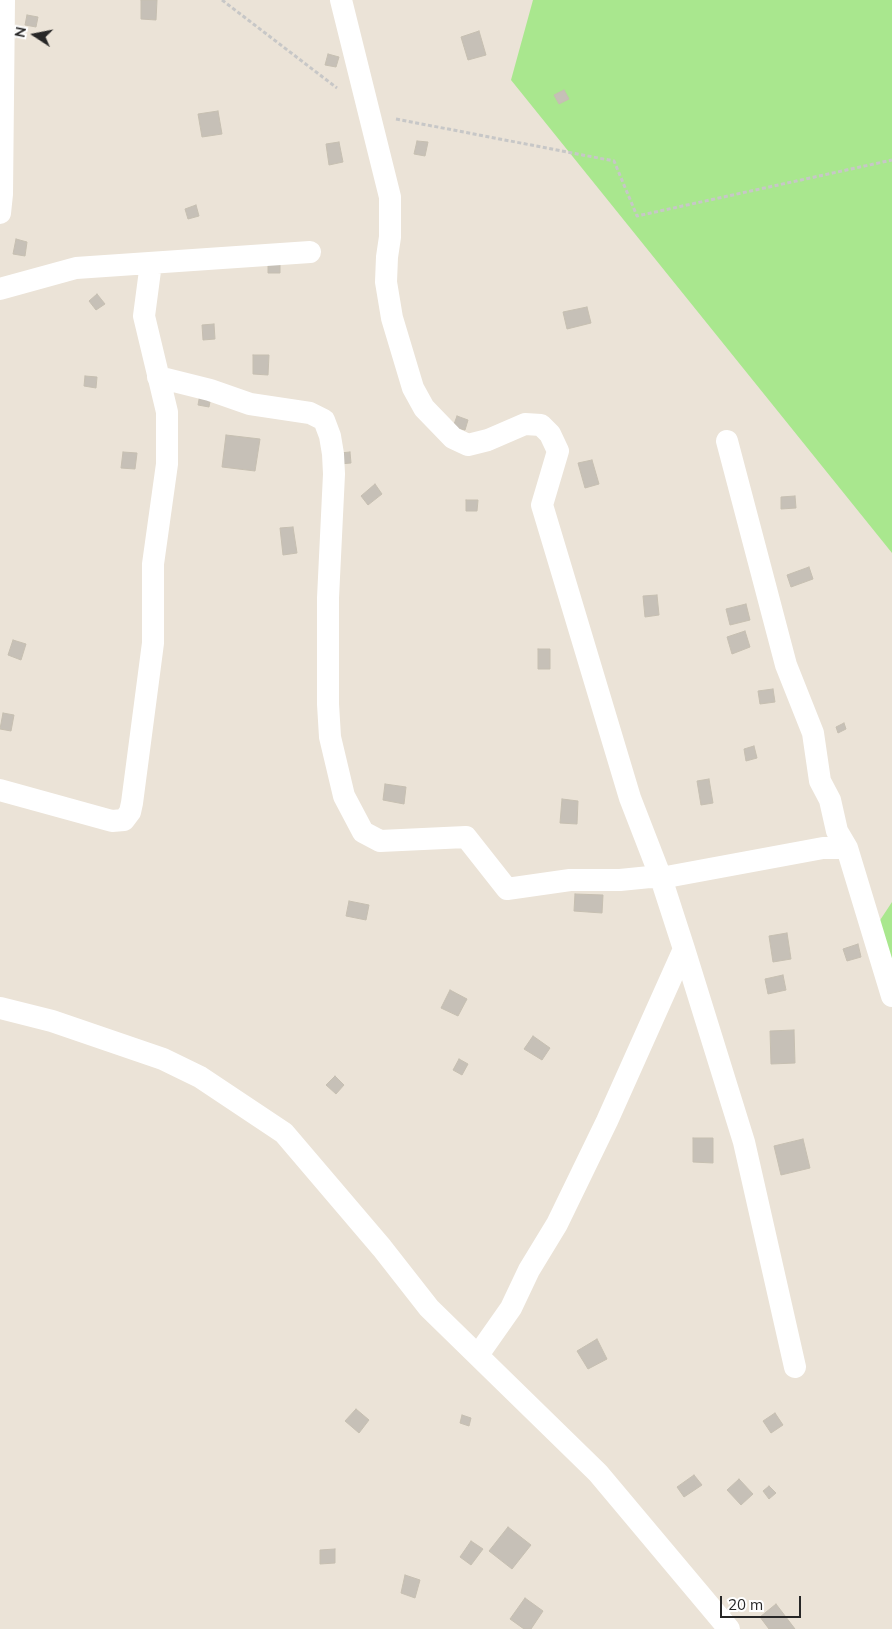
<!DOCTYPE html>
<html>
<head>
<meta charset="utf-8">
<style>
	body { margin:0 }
	#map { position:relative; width:892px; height:1629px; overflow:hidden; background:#ebe3d7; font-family:Mulish,sans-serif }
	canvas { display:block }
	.north { position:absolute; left:10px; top:10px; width:50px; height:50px; -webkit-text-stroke:4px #fff; paint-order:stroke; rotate:281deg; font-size:14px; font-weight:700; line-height:20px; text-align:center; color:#272727 }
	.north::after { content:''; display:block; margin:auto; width:18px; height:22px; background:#272727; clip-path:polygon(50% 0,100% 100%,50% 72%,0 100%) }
	.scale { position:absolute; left:720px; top:1596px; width:81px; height:22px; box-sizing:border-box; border:2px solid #272727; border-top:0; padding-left:6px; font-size:15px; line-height:18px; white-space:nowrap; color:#272727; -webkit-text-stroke:4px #fff; paint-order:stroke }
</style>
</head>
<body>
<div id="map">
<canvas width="892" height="1629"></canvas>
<div class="north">N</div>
<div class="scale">20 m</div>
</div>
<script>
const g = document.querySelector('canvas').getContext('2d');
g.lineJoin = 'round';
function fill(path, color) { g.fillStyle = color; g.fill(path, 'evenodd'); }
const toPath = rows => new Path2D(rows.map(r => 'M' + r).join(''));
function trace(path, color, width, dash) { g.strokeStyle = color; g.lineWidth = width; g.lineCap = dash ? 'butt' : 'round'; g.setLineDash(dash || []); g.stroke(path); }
fill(toPath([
	[533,0,892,0,892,553,511,80],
	[892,902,892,998,865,943]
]), '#a9e78e');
const building = toPath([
	[141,0,157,0,156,20,141,19,141,0],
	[27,15,38,17,36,27,25,25,27,15],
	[479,31,486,55,468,60,461,37,479,31],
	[328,54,339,57,336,67,325,65,328,54],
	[564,90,569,99,559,104,554,95,564,90],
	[218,111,222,134,202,137,198,114,218,111],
	[417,141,428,142,425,156,414,154,417,141],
	[339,142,343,162,329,165,326,144,339,142],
	[196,205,199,216,188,219,185,209,196,205],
	[16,239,27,242,25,256,13,254,16,239],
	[268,261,280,261,280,273,268,273,268,261],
	[97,294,105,304,96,310,89,301,97,294],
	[587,307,591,323,567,329,563,312,587,307],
	[214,324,215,339,203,340,202,325,214,324],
	[253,355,269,355,268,375,253,374,253,355],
	[85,376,97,377,96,388,84,386,85,376],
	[200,394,211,396,209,407,198,405,200,394],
	[457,416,468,420,465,430,453,427,457,416],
	[226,435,260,439,255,471,222,467,226,435],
	[123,452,137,453,135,469,121,468,123,452],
	[350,452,351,463,340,464,340,453,350,452],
	[592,460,599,484,585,488,578,463,592,460],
	[375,484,382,494,368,505,361,496,375,484],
	[795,496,796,508,781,509,781,497,795,496],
	[466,500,478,500,477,511,466,511,466,500],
	[293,527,297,553,283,555,280,528,293,527],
	[809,567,813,579,791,587,787,575,809,567],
	[657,595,659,615,645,617,643,596,657,595],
	[746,604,750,620,730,625,726,609,746,604],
	[745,631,750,647,732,654,727,637,745,631],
	[13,640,26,644,21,660,8,655,13,640],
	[538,649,550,649,550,669,538,669,538,649],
	[773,689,775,702,760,704,758,691,773,689],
	[3,713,14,715,11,731,0,729,3,713],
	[844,723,846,729,838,733,836,727,844,723],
	[754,746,757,758,746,761,744,749,754,746],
	[709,779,713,803,701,805,697,781,709,779],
	[385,784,406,787,404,804,383,800,385,784],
	[562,799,578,801,577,824,560,823,562,799],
	[575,894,603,895,602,913,574,911,575,894],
	[349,901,369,905,366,920,346,916,349,901],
	[787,933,791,959,773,962,769,936,787,933],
	[858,944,861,957,847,961,843,949,858,944],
	[783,975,786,990,768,994,765,979,783,975],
	[450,990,467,999,458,1016,441,1008,450,990],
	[794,1030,795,1063,771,1064,770,1031,794,1030],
	[533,1036,550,1048,542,1060,524,1049,533,1036],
	[459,1059,468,1064,462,1075,453,1070,459,1059],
	[335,1076,344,1085,336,1094,326,1085,335,1076],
	[693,1138,713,1138,713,1163,693,1162,693,1138],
	[803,1139,810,1168,781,1175,774,1146,803,1139],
	[597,1339,607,1359,588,1369,577,1351,597,1339],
	[356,1409,369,1420,359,1433,345,1421,356,1409],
	[775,1413,783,1425,771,1433,763,1421,775,1413],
	[462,1415,471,1418,469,1426,460,1423,462,1415],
	[694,1475,702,1485,684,1497,677,1487,694,1475],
	[739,1479,753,1494,741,1505,727,1490,739,1479],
	[769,1486,776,1493,769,1499,763,1491,769,1486],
	[508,1527,531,1545,512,1569,489,1551,508,1527],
	[471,1541,483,1549,471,1565,460,1557,471,1541],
	[335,1549,335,1563,320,1564,320,1550,335,1549],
	[405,1575,420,1580,415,1598,401,1593,405,1575],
	[525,1598,543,1611,531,1629,524,1629,510,1619,525,1598],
	[776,1604,795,1629,769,1629,760,1617,776,1604]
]);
fill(building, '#c6c0b7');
trace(building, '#c6bfb1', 1);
trace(toPath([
	[222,0,337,88],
	[396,119,614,161,637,216,892,160]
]), '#c7c7c7', 3, [4, 2.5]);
trace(toPath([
	[341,0,390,197,390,237,387,257,386,282,392,318,413,388,424,408,453,438,468,445,488,440,525,424,541,425,550,434,558,451,542,505,630,798,661,878,684,949,744,1142,795,1367],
	[0,213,2,194,4,0],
	[0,289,76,268,310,252],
	[158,377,210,390,250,404,310,413,324,420,330,436,333,454,334,474,328,598,328,704,330,737,344,796,363,832,380,841,466,837,507,889,570,880,620,880,650,877,661,878,823,848,847,848],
	[727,441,786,665,813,733,820,781,830,800,837,831,847,848,892,996],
	[0,790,112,821,124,820,130,812,132,803,153,643,153,564,167,464,167,412,144,316,151,263],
	[0,1008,52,1021,163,1059,200,1077,284,1133,382,1248,429,1308,598,1473,729,1629],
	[478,1355,511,1308,529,1270,557,1224,607,1121,684,949]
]), '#fff', 22);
</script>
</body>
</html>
